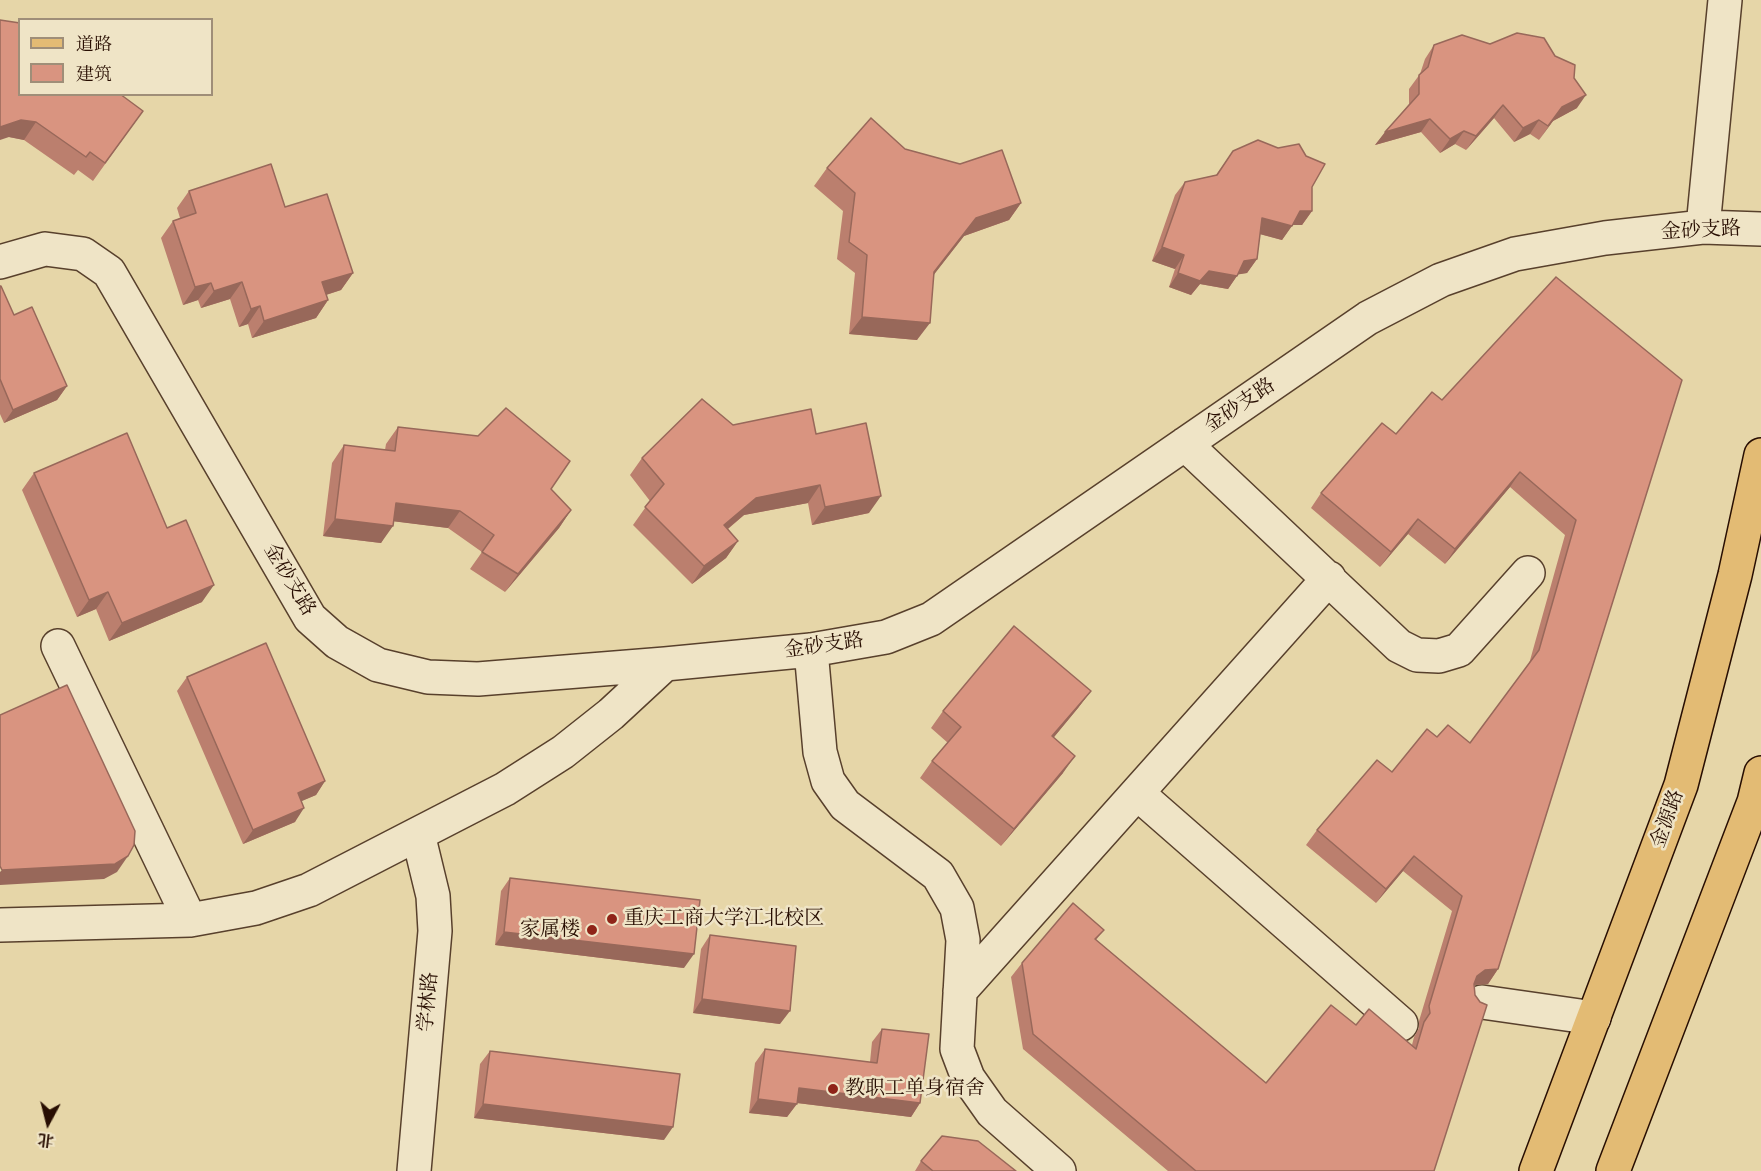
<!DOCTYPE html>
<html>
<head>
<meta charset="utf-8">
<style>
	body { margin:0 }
	#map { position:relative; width:1761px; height:1171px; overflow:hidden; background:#e6d6a8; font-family:"Gentium Book Plus","Noto Serif SC",serif }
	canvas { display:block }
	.legend { position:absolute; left:18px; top:18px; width:195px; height:78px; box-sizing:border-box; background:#efe4c6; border:2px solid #9f8e78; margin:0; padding:8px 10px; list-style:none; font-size:18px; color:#280e02 }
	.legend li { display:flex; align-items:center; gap:12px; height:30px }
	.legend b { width:30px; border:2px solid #9f8e78 }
	.north { position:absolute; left:18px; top:1093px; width:60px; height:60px; -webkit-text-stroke:4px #efe4c6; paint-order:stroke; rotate:187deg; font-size:16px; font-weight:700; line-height:24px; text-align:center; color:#280e02 }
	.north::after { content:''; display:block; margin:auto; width:21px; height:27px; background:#280e02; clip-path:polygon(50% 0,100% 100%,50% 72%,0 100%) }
</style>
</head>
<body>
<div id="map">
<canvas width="1761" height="1171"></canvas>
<ul class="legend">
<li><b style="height:8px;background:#e3bb74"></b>道路</li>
<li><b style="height:16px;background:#d99480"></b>建筑</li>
</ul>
<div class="north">北</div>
</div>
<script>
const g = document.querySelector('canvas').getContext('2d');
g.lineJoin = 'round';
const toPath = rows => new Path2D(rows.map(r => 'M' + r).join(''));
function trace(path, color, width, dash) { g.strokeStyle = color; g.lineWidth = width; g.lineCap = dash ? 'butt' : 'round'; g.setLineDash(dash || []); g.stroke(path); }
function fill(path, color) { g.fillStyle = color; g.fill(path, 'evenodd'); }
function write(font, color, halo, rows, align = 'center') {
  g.font = font + ' "Gentium Book Plus","Noto Serif SC",serif'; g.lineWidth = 5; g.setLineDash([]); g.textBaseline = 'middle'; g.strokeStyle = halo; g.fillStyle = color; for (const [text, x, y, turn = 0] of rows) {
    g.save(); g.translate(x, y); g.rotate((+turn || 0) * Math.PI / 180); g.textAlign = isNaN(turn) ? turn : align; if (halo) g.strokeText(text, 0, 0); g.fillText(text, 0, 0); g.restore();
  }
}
const minor = toPath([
	[1703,227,1725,0],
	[0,262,45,249,83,254,109,272,310,618,337,642,378,665,428,677,478,679,665,664,811,650,886,637,931,619,1368,318,1441,280,1515,254,1605,238,1703,227,1761,229],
	[1185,444,1399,646,1417,655,1439,656,1459,650,1528,573],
	[58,646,190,920],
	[811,650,820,752,828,781,845,805,938,875,957,908,963,940,957,1049,968,1078,992,1112,1059,1171],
	[1137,793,1401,1024],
	[0,925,190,920,256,908,309,890,505,789,563,752,611,714,665,664],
	[960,991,1329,578],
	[1482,1002,1594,1018],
	[414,1171,435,931,433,896,418,834]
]);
const major = toPath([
	[1536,1171,1681,785,1735,575,1761,455],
	[1613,1171,1754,802,1761,773]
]);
trace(minor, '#58402c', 36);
trace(major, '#280e02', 36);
trace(minor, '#efe4c6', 33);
trace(major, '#e3bb74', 33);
fill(toPath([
	[0,20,143,111,93,181,78,170,74,175,24,140,9,137],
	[1490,44,1555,56,1574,78,1577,108,1553,121,1539,140,1530,134,1514,142,1494,118,1466,150,1455,144,1440,153,1421,132,1375,145,1409,104,1409,89,1420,74,1425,59,1434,45],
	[905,149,960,164,1021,203,1009,220,964,236,934,274,917,340,849,334,855,273,837,259,843,211,814,186,827,168],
	[1233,151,1312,187,1312,211,1302,225,1292,225,1282,240,1260,234,1257,259,1247,273,1238,274,1228,289,1200,284,1191,295,1169,287,1175,269,1152,261,1175,195,1185,182,1216,175],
	[189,191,285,207,353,273,341,290,326,295,328,300,316,318,252,338,248,324,239,327,230,299,201,308,198,300,183,305,161,238,173,221,180,218,177,208],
	[0,286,14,315,67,386,57,400,4,423,0,414],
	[1682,380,1498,969,1488,984,1474,985,1434,1171,1168,1171,1023,1049,1011,977,1022,963,1104,930,1096,940,1266,1083,1356,1025,1412,1045,1414,1037,1419,1028,1419,1021,1452,911,1403,871,1376,903,1306,845,1317,830,1437,737,1470,743,1529,664,1565,535,1510,487,1445,564,1408,534,1380,567,1311,508,1321,493,1442,400],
	[733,425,816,434,869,513,812,525,808,503,744,515,728,529,738,541,726,558,692,584,633,525,650,501,630,475,642,458],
	[398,427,551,489,571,510,559,528,505,592,470,569,482,552,448,528,393,521,381,543,323,536,332,463,344,445,385,450,386,444],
	[34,473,167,528,202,602,109,641,96,609,77,617,22,490],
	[187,677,325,781,316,795,301,801,295,822,243,844,177,691],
	[1091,691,1078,708,1054,737,1063,773,1001,846,920,778,932,761,948,743,931,728,943,711],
	[510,878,684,968,495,945,501,891],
	[710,935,780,1024,693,1013,701,949],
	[882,1029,920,1103,911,1117,797,1103,787,1117,749,1113,755,1063,765,1049,870,1062,872,1042],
	[490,1051,664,1140,474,1118,480,1064],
	[921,1161,1016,1171,915,1171]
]), '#bb7f6e');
fill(toPath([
	[1586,95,1577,108,1553,121,1539,140,1562,107],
	[1503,105,1494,118,1466,150,1476,136],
	[1430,119,1421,132,1375,145,1385,132],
	[21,120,36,122,24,140,9,137,0,140,0,127],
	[1539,120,1530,134,1514,142,1523,128],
	[1464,131,1455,144,1440,153,1450,139],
	[1021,203,1009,220,964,236,922,290,934,272,976,218],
	[1300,211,1312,211,1302,225,1291,225],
	[1262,218,1292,226,1282,240,1252,232],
	[1162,247,1184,255,1175,269,1152,261],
	[1257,259,1247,273,1235,275,1244,261],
	[1209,271,1237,276,1228,289,1200,284,1191,295,1169,287,1178,273],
	[353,273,341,290,310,300,322,282],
	[242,282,230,299,201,308,214,291],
	[211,283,198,300,183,305,195,287],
	[328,300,316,318,252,338,264,321],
	[260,306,248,324,239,327,251,309],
	[862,317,930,323,917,340,849,334],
	[67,386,57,400,4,423,13,410],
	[1520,472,1510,487,1445,564,1455,549],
	[820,485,808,503,744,515,712,542,724,525,756,498],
	[881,496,869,513,812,525,825,507],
	[396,503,460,511,448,528,383,520],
	[571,510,559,528,505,592,518,574],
	[335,519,393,526,381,543,323,536],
	[1418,519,1408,534,1380,567,1391,552],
	[738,541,726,558,692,584,704,566],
	[214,585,202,602,109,641,122,623],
	[108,592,96,609,77,617,89,600],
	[1091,691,1078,708,1040,754,1052,736],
	[1075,756,1063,773,1001,846,1014,829],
	[325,781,316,795,288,807,298,793],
	[304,808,295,822,243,844,253,830],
	[128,856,117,872,104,879,0,885,0,872,2,870],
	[1414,856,1403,871,1376,903,1386,889],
	[504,932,694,954,684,968,495,945],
	[1498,969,1488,984,1474,985,1467,991,1477,976,1485,970],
	[702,999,790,1011,780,1024,693,1013],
	[799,1088,920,1103,911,1117,789,1102],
	[758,1099,797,1104,787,1117,749,1113],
	[483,1104,673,1127,664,1140,474,1118]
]), '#98685a');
const building = toPath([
	[0,20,20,23,20,94,120,94,143,111,105,163,90,152,86,157,36,122,21,120,0,127,0,20],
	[1517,33,1544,38,1555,56,1575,65,1574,78,1586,95,1562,107,1548,126,1539,120,1523,128,1503,105,1476,136,1464,131,1450,139,1430,119,1385,132,1419,94,1419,75,1428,67,1434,45,1462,35,1490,44,1517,33],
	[871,118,905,149,960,164,1002,150,1021,203,976,218,934,272,930,323,862,317,867,255,849,242,855,193,827,168,871,118],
	[1258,140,1278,148,1299,144,1306,156,1325,164,1312,187,1312,211,1300,211,1292,226,1262,218,1257,259,1244,261,1237,276,1209,271,1200,281,1178,273,1184,255,1162,247,1185,182,1217,175,1233,151,1258,140],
	[271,164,285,207,327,194,353,273,322,282,328,300,264,321,260,306,251,309,242,282,214,291,211,283,195,287,173,221,196,213,189,191,271,164],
	[1556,277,1682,380,1498,969,1485,970,1477,976,1474,984,1475,995,1480,1002,1487,1005,1434,1171,1196,1171,1033,1034,1022,963,1073,903,1104,930,1095,939,1266,1083,1331,1005,1356,1025,1369,1009,1416,1049,1424,1022,1430,1013,1429,1006,1462,896,1414,856,1386,889,1317,830,1377,760,1392,772,1427,729,1437,737,1448,725,1470,743,1539,650,1576,520,1520,472,1455,549,1418,519,1391,552,1321,493,1382,423,1396,434,1432,392,1442,400,1556,277],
	[0,286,1,286,14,315,32,307,67,386,13,410,0,379,0,286],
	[702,399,733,425,811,409,816,434,866,423,881,496,825,507,820,485,756,498,724,525,738,541,704,566,645,507,664,484,642,458,702,399],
	[506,408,570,461,551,489,571,510,518,574,482,552,494,535,460,511,396,503,393,526,335,519,344,445,395,451,398,427,478,436,506,408],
	[127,433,167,528,186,520,214,585,122,623,108,592,89,600,34,473,127,433],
	[1014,626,1091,691,1052,736,1075,756,1014,829,932,761,961,727,943,711,1014,626],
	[266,643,325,781,298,793,304,808,253,830,187,677,266,643],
	[67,685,135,831,134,845,128,856,115,864,2,870,0,866,0,715,67,685],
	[510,878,700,900,694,954,504,932,510,878],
	[710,935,796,946,790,1011,702,999,710,935],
	[882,1029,929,1034,920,1103,799,1088,797,1104,758,1099,765,1049,877,1063,882,1029],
	[490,1051,680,1074,673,1127,483,1104,490,1051],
	[942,1136,978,1141,1016,1171,933,1171,921,1161,942,1136]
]);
fill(building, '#d99480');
trace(building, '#98685a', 1.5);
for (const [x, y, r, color] of [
	[612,919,6,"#8f2418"],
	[592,930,6,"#8f2418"],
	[833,1089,6,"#8f2418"]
]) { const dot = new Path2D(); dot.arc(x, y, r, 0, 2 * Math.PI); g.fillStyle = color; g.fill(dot); trace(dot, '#efe4c6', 2); }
write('20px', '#280e02', '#efe4c6', [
	["金砂支路",1701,231,-3],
	["金砂支路",1240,406,-34],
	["金砂支路",289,580,59],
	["金砂支路",824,646,-8],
	["金源路",1668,819,-70],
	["学林路",429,1002,-85]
]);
write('20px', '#280e02', '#efe4c6', [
	["重庆工商大学江北校区",624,919],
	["家属楼",580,930,"right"],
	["教职工单身宿舍",845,1089]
], 'left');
</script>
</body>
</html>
